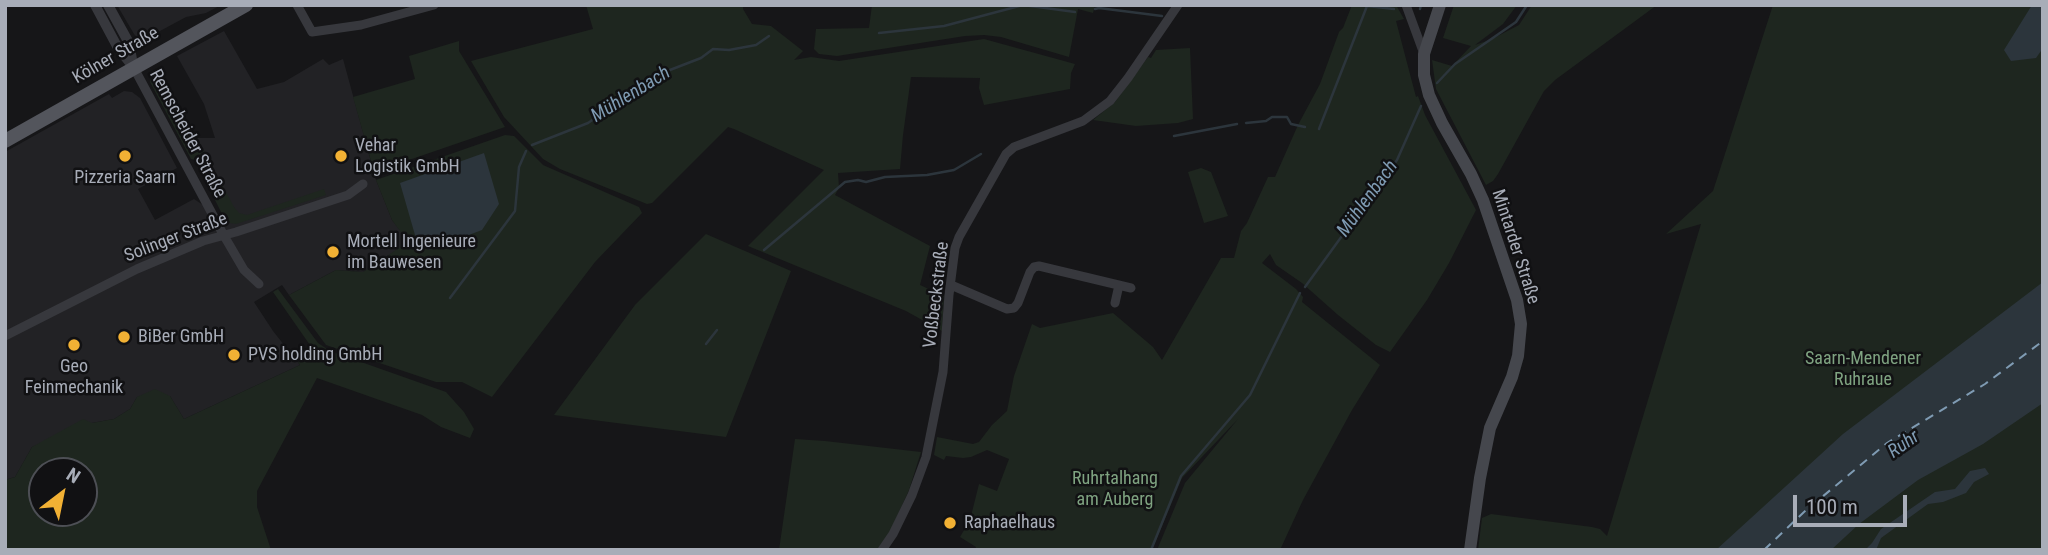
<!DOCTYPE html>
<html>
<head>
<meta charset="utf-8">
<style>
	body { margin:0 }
	#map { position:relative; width:2048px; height:555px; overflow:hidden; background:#161618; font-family:"Roboto Condensed",sans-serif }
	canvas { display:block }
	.frame { position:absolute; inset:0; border:7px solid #a8adb8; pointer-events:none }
	.north { position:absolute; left:28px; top:457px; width:70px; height:70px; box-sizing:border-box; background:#111113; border:2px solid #4d4f55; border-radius:50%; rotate:32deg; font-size:19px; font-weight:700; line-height:28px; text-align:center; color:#a8adb8 }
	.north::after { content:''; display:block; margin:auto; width:24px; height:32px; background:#f2b134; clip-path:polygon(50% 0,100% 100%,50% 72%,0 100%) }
	.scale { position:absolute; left:1793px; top:495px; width:114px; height:32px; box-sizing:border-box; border:4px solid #a8adb8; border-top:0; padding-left:9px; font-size:21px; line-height:24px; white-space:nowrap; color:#a8adb8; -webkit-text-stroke:5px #111113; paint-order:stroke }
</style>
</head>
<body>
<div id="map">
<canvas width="2048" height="555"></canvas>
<div class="frame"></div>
<div class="north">N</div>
<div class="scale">100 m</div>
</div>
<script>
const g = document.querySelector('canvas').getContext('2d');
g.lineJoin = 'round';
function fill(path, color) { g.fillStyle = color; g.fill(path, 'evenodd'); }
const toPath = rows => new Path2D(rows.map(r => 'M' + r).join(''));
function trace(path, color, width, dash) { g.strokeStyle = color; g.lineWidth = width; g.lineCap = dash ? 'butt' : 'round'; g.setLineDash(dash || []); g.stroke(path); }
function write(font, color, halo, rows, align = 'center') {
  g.font = font + ' "Roboto Condensed",sans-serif'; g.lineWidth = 5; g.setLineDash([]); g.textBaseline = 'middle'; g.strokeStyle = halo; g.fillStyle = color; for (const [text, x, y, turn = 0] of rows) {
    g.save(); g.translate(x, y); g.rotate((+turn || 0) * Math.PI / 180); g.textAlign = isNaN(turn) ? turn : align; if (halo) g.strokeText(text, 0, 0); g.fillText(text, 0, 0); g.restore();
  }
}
fill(toPath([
	[117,5,221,5,206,13,186,17,147,38,139,39,134,34],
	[224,31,257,89,284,82,323,59,329,65,343,59,376,180,392,220,409,242,363,272,336,270,289,295,282,285,254,302,273,331,300,365,184,419,170,396,137,397,130,409,114,419,92,423,32,447,15,477,5,480,5,152,109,94,112,98,124,91,132,92,140,98,177,168,138,189,155,220,194,199,221,217,235,212,197,138,215,138,204,104,177,56]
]), '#222225');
fill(toPath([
	[586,5,743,5,743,9,752,24,771,26,803,51,794,60,811,57,839,61,984,39,1075,64,1071,73,1070,89,984,105,979,88,980,78,911,77,903,135,900,169,838,173,839,188,835,195,930,246,920,285,944,296,942,331,906,311,748,246,824,170,734,129,728,127,652,203,647,204,560,169,543,159,504,117,471,61,593,29],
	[872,5,1095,5,1093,13,1078,9,1069,57,1001,37,984,35,965,36,837,56,819,54,814,49,816,29,869,28],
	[1352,5,1396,5,1404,19,1396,21,1416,97,1418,96,1425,115,1476,210,1449,263,1427,300,1390,352,1376,345,1338,315,1302,283,1276,265,1270,254,1262,263,1296,289,1303,297,1302,302,1380,365,1352,410,1303,500,1280,550,1157,550,1185,483,1238,419,1182,478,1152,550,975,550,976,547,960,537,970,520,979,484,997,491,1009,459,987,450,971,457,963,458,946,456,944,460,934,455,937,437,973,444,979,442,992,425,1007,411,1014,376,1032,324,1040,328,1113,313,1153,347,1162,360,1221,258,1234,258,1241,231,1247,223,1268,177,1275,177,1298,125,1320,84,1339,32,1343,28],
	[1454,5,1517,5,1503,24,1475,45,1492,39,1519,25,1532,5,1657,5,1555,80,1544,91,1498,174,1493,181,1486,185,1436,89,1432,60,1452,66,1471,46,1443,38],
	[1773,5,2043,5,2043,550,1478,550,1482,518,1491,514,1592,527,1600,529,1607,536,1701,224,1666,234,1713,191],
	[459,41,459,51,505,127,374,172,353,97,415,79,409,56],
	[1190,48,1193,119,1178,123,1136,126,1093,120,1115,102,1148,57,1151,58,1156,50],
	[161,66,185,138,197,138,208,158,199,161,191,159,150,82,152,71],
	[505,135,514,136,543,165,639,207,642,213,595,262,492,397,462,382,436,382,326,345,289,295,336,270,363,272,408,242,392,220,376,180],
	[1201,168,1211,172,1228,216,1204,223,1188,172],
	[221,183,234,207,239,213,247,215,324,189,326,195,236,224,230,223,224,218,209,188],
	[706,234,791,271,726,437,554,415,635,305],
	[278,289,318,343,330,351,446,392,464,412,474,429,470,438,441,427,422,415,317,378,257,491,257,507,271,550,5,550,5,480,15,477,32,447,83,419,92,423,114,419,130,409,137,397,155,389,170,396,184,419,300,365,296,359,301,360,308,358,312,354,312,348,273,292],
	[42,471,84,471,84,513,42,513],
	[795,439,825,441,921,452,909,490,889,534,877,550,779,550]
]), '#1e261f');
fill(toPath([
	[2032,5,2043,5,2043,48,2036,58,2011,61,2004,50],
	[484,153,499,204,482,230,429,250,415,235,400,183],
	[2043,282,2043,403,1983,444,1918,480,1859,524,1831,550,1716,550,1843,434],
	[1985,468,1989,474,1974,482,1966,493,1943,502,1928,504,1881,538,1876,550,1865,550,1872,543,1881,529,1935,492,1955,489,1970,471]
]), '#2c353c');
trace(toPath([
	[1095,9,1099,8,1162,16],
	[1420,9,1421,5],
	[879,33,944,26,1023,5,1075,12],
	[1437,83,1455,64,1516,22,1527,5],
	[1246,123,1266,121,1272,117,1287,117,1291,124,1305,127],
	[1319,129,1367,6,1394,9],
	[1174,136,1237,124],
	[532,145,588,123,657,75,701,58,713,49,729,50,756,45,769,36],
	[764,250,845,182,858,180,866,182,885,177,927,175,954,170,981,154],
	[1305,287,1397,160,1421,106],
	[450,298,515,211,519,167,526,151],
	[706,344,717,330],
	[1151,550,1181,476,1250,395,1300,293]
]), '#2c353c', 2.5);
trace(toPath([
	[1764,550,1804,512,1887,443,1985,384,2043,341]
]), '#7f9bb3', 2, [9, 7]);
trace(toPath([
	[297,5,312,32,361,25,434,5],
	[1406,5,1424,54],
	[134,68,223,234,244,270,259,284],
	[951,285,1007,309,1014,308,1018,303,1030,272,1034,267,1039,266,1131,288],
	[1115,303,1119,285],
	[5,336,137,269,203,241,236,232,348,195,363,184],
	[882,550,893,534,912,495,926,457,943,372,949,295,955,248,959,237,1006,154,1014,147,1083,121,1110,101,1128,78,1178,5]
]), '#37383d', 9);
trace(toPath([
	[95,5,118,48,134,68],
	[108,5,129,43,133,65]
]), '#37383d', 10);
trace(toPath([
	[1440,5,1424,54,1424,75,1429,95,1442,123,1471,174,1483,200,1517,300,1521,324,1518,356,1512,377,1490,428,1480,478,1470,550]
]), '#45474d', 12);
trace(toPath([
	[5,141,246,5]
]), '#53555c', 14);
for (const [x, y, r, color] of [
	[125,156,7,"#f2b134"],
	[341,156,7,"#f2b134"],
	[333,252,7,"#f2b134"],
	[124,337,7,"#f2b134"],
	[74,345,7,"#f2b134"],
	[234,355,7,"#f2b134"],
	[950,523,7,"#f2b134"]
]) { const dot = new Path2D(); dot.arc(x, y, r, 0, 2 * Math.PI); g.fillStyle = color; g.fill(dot); trace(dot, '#111113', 2.5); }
write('18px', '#a8adb8', '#111113', [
	["Kölner Straße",116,56,-30],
	["Remscheider Straße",187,134,62],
	["Solinger Straße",176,238,-21],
	["Mintarder Straße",1515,247,72],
	["Voßbeckstraße",937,295,-83]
]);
write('18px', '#a8adb8', '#111113', [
	["Vehar",355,146],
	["Logistik GmbH",355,167],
	["Pizzeria Saarn",125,178,"center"],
	["Mortell Ingenieure",347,242],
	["im Bauwesen",347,263],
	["BiBer GmbH",138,337],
	["PVS holding GmbH",248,355],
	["Geo",74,367,"center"],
	["Feinmechanik",74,388,"center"],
	["Raphaelhaus",964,523]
], 'left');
write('18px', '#7fa381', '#111113', [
	["Saarn-Mendener",1863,359],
	["Ruhraue",1863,380],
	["Ruhrtalhang",1115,479],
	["am Auberg",1115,500]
]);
write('italic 19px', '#7f9bb3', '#111113', [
	["Mühlenbach",631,95,-32],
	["Mühlenbach",1368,199,-54],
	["Ruhr",1904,445,-35]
]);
</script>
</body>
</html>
